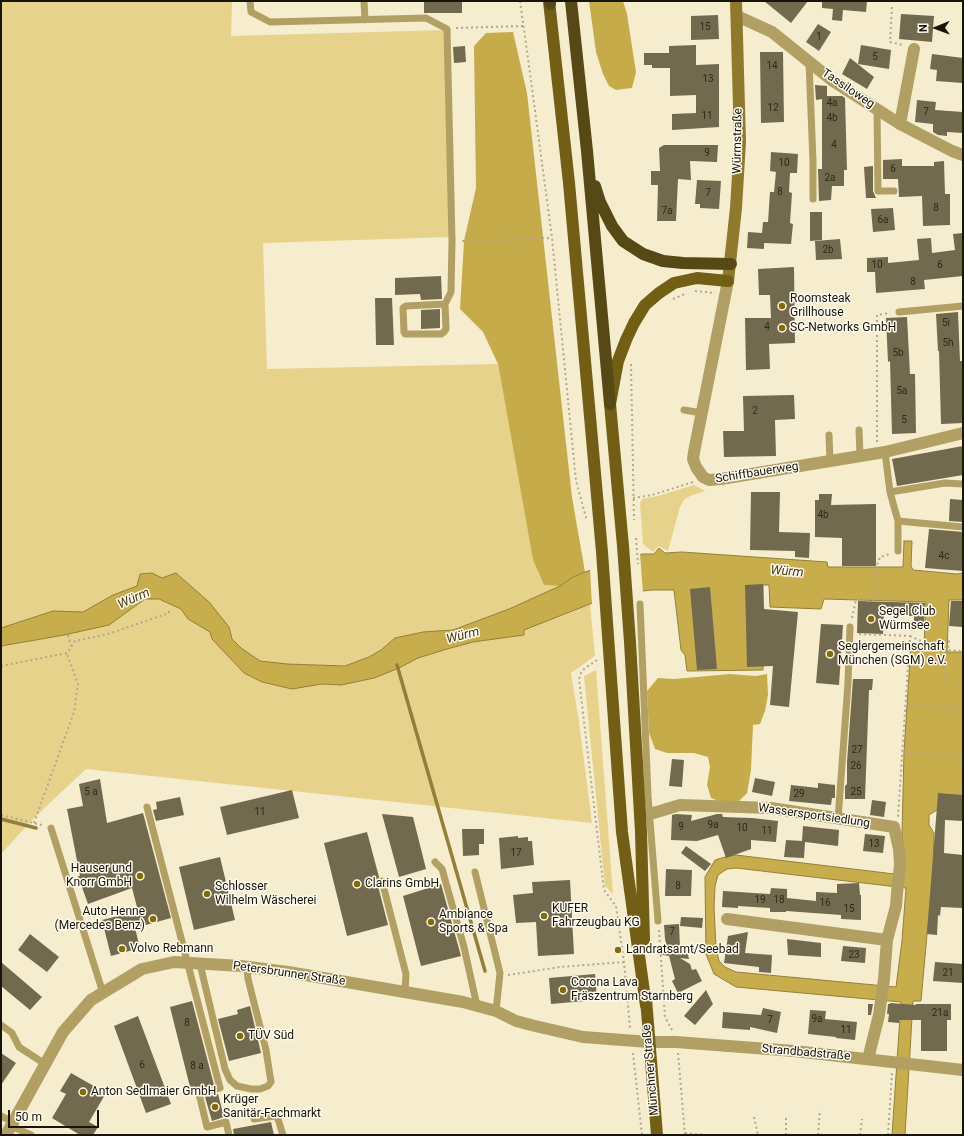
<!DOCTYPE html>
<html>
<head>
<meta charset="utf-8">
<style>
	body { margin:0 }
	#map { position:relative; width:964px; height:1136px; overflow:hidden; background:#f6edce; font-family:Roboto,sans-serif }
	canvas { display:block }
	.frame { position:absolute; inset:0; border:2px solid #171409; pointer-events:none }
	.north { position:absolute; left:916px; top:8px; width:40px; height:40px; -webkit-text-stroke:3px #fefaee; paint-order:stroke; rotate:269deg; font-size:11px; font-weight:700; line-height:16px; text-align:center; color:#171409 }
	.north::after { content:''; display:block; margin:auto; width:14px; height:18px; background:#171409; clip-path:polygon(50% 0,100% 100%,50% 72%,0 100%) }
	.scale { position:absolute; left:8px; top:1110px; width:91px; height:18px; box-sizing:border-box; border:2px solid #171409; border-top:0; padding-left:5px; font-size:12px; line-height:14px; white-space:nowrap; color:#171409; -webkit-text-stroke:3px #fefaee; paint-order:stroke }
</style>
</head>
<body>
<div id="map">
<canvas width="964" height="1136"></canvas>
<div class="frame"></div>
<div class="north">N</div>
<div class="scale">50 m</div>
</div>
<script>
const g = document.querySelector('canvas').getContext('2d');
g.lineJoin = 'round';
function fill(path, color) { g.fillStyle = color; g.fill(path, 'evenodd'); }
const toPath = rows => new Path2D(rows.map(r => 'M' + r).join(''));
function trace(path, color, width, dash) { g.strokeStyle = color; g.lineWidth = width; g.lineCap = dash ? 'butt' : 'round'; g.setLineDash(dash || []); g.stroke(path); }
function write(font, color, halo, rows, align = 'center') {
  g.font = font + ' Roboto,sans-serif'; g.lineWidth = 3; g.setLineDash([]); g.textBaseline = 'middle'; g.strokeStyle = halo; g.fillStyle = color; for (const [text, x, y, turn = 0] of rows) {
    g.save(); g.translate(x, y); g.rotate((+turn || 0) * Math.PI / 180); g.textAlign = isNaN(turn) ? turn : align; if (halo) g.strokeText(text, 0, 0); g.fillText(text, 0, 0); g.restore();
  }
}
fill(toPath([
	[1,1,232,1,231,36,445,30,451,237,263,243,267,369,498,364,533,560,544,585,560,586,562,615,590,604,595,656,571,673,579,722,592,823,86,769,36,816,1,854],
	[694,485,705,491,690,496,684,500,680,507,668,551,659,546,653,552,643,544,640,503,642,499,658,496],
	[596,670,613,894,605,886,584,676]
]), '#e7d28c');
fill(toPath([
	[589,1,623,1,627,14,636,72,632,88,616,90,609,86,603,74,596,52],
	[513,32,527,93,572,497,585,572,573,577,560,586,544,585,533,560,498,364,483,332,460,309,464,241,476,188,474,46,486,33],
	[730,674,756,676,767,674,768,695,765,711,760,724,753,725,751,770,747,793,737,803,724,803,711,798,707,785,710,767,708,757,694,753,667,753,655,749,649,733,647,691,658,678,674,679]
]), '#c6ab4b');
const water = toPath([
	[904,541,912,541,911,566,913,570,957,574,963,573,963,600,949,600,947,652,963,652,963,810,940,808,929,815,929,825,934,833,933,868,921,1001,913,1001,905,1135,892,1135,901,1002,736,987,714,974,706,954,705,877,715,860,725,857,736,855,903,875,904,852,902,834,904,752,911,644,924,645,926,602,824,599,821,609,770,607,769,585,763,585,763,670,687,671,685,655,681,650,674,590,652,590,623,593,590,604,524,630,524,635,473,642,447,649,418,658,399,668,374,678,341,685,322,684,292,689,262,682,244,673,212,639,210,632,188,619,181,609,159,599,145,599,109,625,64,635,1,646,1,628,53,611,83,612,113,595,137,586,140,574,152,573,162,578,176,573,209,602,229,627,232,639,241,648,260,661,287,664,345,666,369,657,381,650,395,638,423,632,453,630,509,609,560,586,573,577,585,572,642,554,654,554,659,548,665,553,682,552,827,562,828,567,903,567,904,541],
	[736,868,906,888,902,941,896,987,736,972,725,967,719,961,716,948,714,907,715,886,718,875,727,869,736,868]
]);
fill(water, '#c8ad4d');
trace(water, '#937f39', 1);
fill(toPath([
	[640,553,643,593,624,595,592,605,590,569]
]), '#f6edce');
trace(toPath([
	[397,665,485,971],
	[1,819,36,828]
]), '#937f39', 3.5);
fill(toPath([
	[424,1,462,1,462,13,424,13],
	[764,1,808,1,791,23],
	[822,1,867,1,866,12,843,10,842,21,832,20,833,9,822,8],
	[901,14,934,16,932,42,899,39],
	[718,15,719,39,691,40,691,16],
	[818,24,831,32,819,51,806,42],
	[696,45,696,65,719,64,719,127,672,130,672,114,696,113,696,95,670,96,670,68,652,68,652,65,644,65,644,53,669,53,669,46],
	[861,45,891,50,889,69,858,64],
	[465,46,466,62,454,63,453,47],
	[760,52,783,52,784,122,761,123],
	[932,54,963,58,963,83,936,81,937,70,930,69],
	[850,58,874,77,867,89,842,74],
	[815,85,827,86,827,96,842,96,845,98,847,170,844,170,844,186,832,186,831,200,819,201,818,169,822,169,822,99,816,100],
	[917,100,936,102,935,110,963,112,963,133,947,132,947,136,938,135,933,132,933,124,915,122],
	[664,145,718,145,717,162,690,161,691,180,678,179,676,221,657,221,658,185,651,185,651,171,660,171,659,148],
	[771,152,798,154,797,173,790,173,789,192,792,193,790,223,793,224,791,244,764,243,764,249,747,248,748,232,762,233,763,222,768,222,770,192,774,192,776,172,770,171],
	[902,159,902,166,934,166,934,162,944,161,945,194,950,194,950,225,923,226,922,196,899,197,898,179,883,179,883,160],
	[873,166,873,191,876,198,866,198,864,167],
	[697,180,721,181,719,209,700,208,700,204,695,204],
	[893,208,895,230,873,232,871,209],
	[810,212,822,212,822,240,810,241],
	[963,233,963,276,924,280,925,289,876,293,875,272,867,272,867,258,888,257,888,263,919,260,917,239,931,238,932,253,955,250,953,234],
	[840,239,842,259,816,260,815,241],
	[794,267,795,343,769,344,770,369,746,370,745,318,771,318,770,295,759,295,758,269],
	[441,276,442,299,421,300,420,294,395,295,395,278],
	[375,298,392,298,394,345,376,345],
	[440,309,440,328,421,329,421,310],
	[958,312,960,361,963,361,963,423,941,424,939,351,938,351,936,314],
	[907,317,910,374,915,374,916,433,892,434,890,361,888,362,886,318],
	[794,395,795,419,775,420,776,456,724,457,723,431,744,431,743,396],
	[963,446,963,475,897,486,892,459],
	[751,492,780,492,779,532,810,533,809,558,795,557,795,551,750,550],
	[819,494,832,494,831,505,876,504,876,566,842,566,842,538,815,537,815,500,819,500],
	[950,499,963,500,963,522,949,521],
	[929,529,963,532,963,571,925,568],
	[763,584,764,609,798,612,789,707,770,705,773,666,747,667,745,585],
	[710,587,717,669,697,670,690,589],
	[858,601,925,603,924,625,914,624,914,616,884,615,883,634,857,633],
	[951,601,963,601,963,627,949,626],
	[821,624,843,625,839,685,816,683],
	[853,679,873,679,872,690,869,690,865,799,845,799,845,786,847,784,847,762],
	[672,759,684,760,682,787,669,786],
	[755,778,775,782,772,796,752,792],
	[100,779,107,823,143,813,171,918,135,928,140,948,111,956,102,920,138,911,132,888,88,904,78,876,80,876,67,809,83,806,79,784],
	[818,783,835,785,835,798,832,798,831,805,789,801,791,785,818,788],
	[292,790,299,818,227,835,220,807],
	[938,793,963,795,963,821,945,820,944,853,963,855,963,908,941,907,940,916,938,915,937,935,927,934],
	[180,797,184,815,156,821,153,810,157,809,156,802],
	[872,800,886,802,884,817,870,815],
	[382,814,413,817,426,869,399,877],
	[676,814,692,815,691,821,717,814,722,814,723,817,752,818,778,821,776,842,751,840,751,849,726,858,718,835,697,841,671,840,672,815],
	[803,826,839,830,838,846,805,842,804,858,784,857,786,840,802,841],
	[462,829,484,829,484,844,479,844,479,855,463,856],
	[367,832,379,877,377,882,388,925,347,936,324,843],
	[865,834,885,836,883,853,863,851],
	[518,836,518,838,528,837,528,841,532,841,534,865,501,869,499,838],
	[686,846,711,864,705,871,681,853],
	[220,857,235,920,194,930,179,867],
	[666,869,692,870,691,896,665,896],
	[570,880,574,954,538,956,536,922,516,923,513,895,533,893,532,882],
	[859,883,860,895,861,895,861,920,841,919,841,915,786,911,786,912,770,912,770,908,738,906,738,908,722,907,723,891,770,894,771,888,787,889,787,898,816,901,816,892,837,893,837,884],
	[441,884,461,956,421,966,403,896],
	[681,917,703,918,702,928,680,926],
	[679,924,680,948,686,946,689,959,680,958,690,964,692,970,696,969,702,981,678,993,672,981,675,979,669,956,657,954,668,951,665,939,664,925],
	[748,932,745,953,772,955,771,973,759,972,759,967,724,963,728,936],
	[30,934,59,957,47,972,18,950],
	[787,939,821,943,821,957,788,955],
	[843,946,866,948,865,963,841,961],
	[1,962,42,997,30,1010,1,986],
	[935,962,963,964,963,983,933,981],
	[595,974,597,1000,551,1004,549,978],
	[706,990,713,1004,695,1025,684,1016],
	[192,1001,214,1085,191,1091,170,1007],
	[890,1003,916,1005,916,1004,951,1004,951,1020,947,1020,947,1051,921,1051,921,1020,899,1020,899,1023,888,1022,889,1014,887,1014,888,1004,890,1004],
	[868,1004,873,1004,871,1015,868,1015],
	[250,1006,261,1053,229,1061,218,1019,238,1014,237,1010],
	[763,1008,781,1012,777,1033,750,1027,750,1030,722,1028,723,1012,761,1015],
	[810,1010,826,1011,825,1019,857,1022,855,1040,836,1038,836,1037,808,1034],
	[138,1016,171,1104,146,1113,114,1026],
	[1,1053,16,1063,1,1085],
	[71,1073,106,1093,89,1122,98,1127,93,1135,80,1135,52,1118,66,1094,60,1091],
	[218,1094,224,1117,212,1121,205,1097],
	[271,1122,274,1135,234,1135,233,1129]
]), '#726a4e');
trace(toPath([
	[520,1,530,73,552,238,576,481,587,521],
	[892,7,890,42,903,45],
	[456,28,523,26],
	[462,241,552,238],
	[695,291,715,293],
	[673,299,685,294],
	[631,364,634,520],
	[877,442,877,315,890,313],
	[633,498,652,495,693,482],
	[636,538,638,564],
	[852,618,856,600,877,600,877,565,880,557,890,554],
	[859,634,910,636,898,817],
	[68,635,71,646],
	[910,636,923,642,949,641,948,650,963,651],
	[597,660,584,669,581,673,579,679,604,890,616,906,624,962,630,1028],
	[1,666,67,653,75,641,108,634,169,613,169,608],
	[944,679,945,653,948,650],
	[908,704,963,708],
	[904,752,963,756],
	[1,815,42,825],
	[34,823,74,712,78,684,67,654],
	[659,930,665,1017,672,1030],
	[508,975,560,967,624,962],
	[633,1053,642,1135],
	[678,1053,685,1135],
	[754,1117,758,1135],
	[685,1133,706,1135],
	[786,1135,786,1118],
	[818,1135,820,1110],
	[860,1135,862,1119],
	[888,1135,892,1073]
]), '#afa88f', 2, [2, 3]);
trace(toPath([
	[250,1,251,12,270,22,426,18,447,29,452,241,451,292,445,304,446,329,444,332,441,334,405,334,404,332,403,308,406,306,445,304],
	[364,1,365,20],
	[809,62,813,161,813,199],
	[877,109,878,191,894,191],
	[899,312,963,306],
	[684,410,702,413],
	[859,430,860,456],
	[829,435,830,461],
	[885,452,890,492,945,483,963,484],
	[890,492,898,521,963,527],
	[898,521,898,551],
	[640,604,648,796,658,921],
	[147,807,220,1088,199,1094,207,1127,226,1122,229,1135],
	[838,819,848,683,850,627],
	[51,828,103,993],
	[435,862,442,869,464,947,477,1006],
	[475,872,500,973,496,1011],
	[382,881,406,974,405,992],
	[200,964,225,1069,230,1080,237,1086,251,1089,260,1089,268,1086,271,1082,266,1050,248,979,247,967],
	[1,1025,12,1033,19,1047,45,1064],
	[1,1116,13,1122],
	[254,1119,275,1116,278,1119,283,1135],
	[11,1126,31,1135]
]), '#b19f64', 7);
trace(toPath([
	[737,16,772,32,833,81,900,124,952,151,963,155],
	[900,124,914,49],
	[728,281,694,452,693,459,696,467,703,477,709,480,721,479,830,461,885,452,963,433],
	[650,814,680,805,771,808,894,827,899,849,900,865,897,893,896,906,887,940,884,979,879,1015,868,1059],
	[727,919,887,940],
	[6,1135,63,1032,91,1000,142,969,174,962,241,966,288,972,463,1002,496,1011,516,1021,535,1026,583,1037,649,1042,676,1042,794,1051,963,1070]
]), '#b19f64', 12);
trace(toPath([
	[728,281,736,208,740,142,736,1]
]), '#8e792d', 12);
trace(toPath([
	[549,1,569,183,588,394,602,552,622,832,646,1006],
	[644,940,641,832,630,642,623,546,610,404,618,361,626,340,634,323,645,305,659,293,674,283,697,278,728,281],
	[646,999,657,1135]
]), '#725f15', 12);
trace(toPath([
	[550,1,550,4],
	[571,1,587,151,610,404],
	[595,186,600,202,612,226,623,241,643,254,663,261,683,263,731,264]
]), '#574915', 12);
for (const [x, y, r, color] of [
	[782,306,4,"#836c07"],
	[782,328,4,"#836c07"],
	[871,619,4,"#836c07"],
	[830,654,4,"#836c07"],
	[140,876,4,"#836c07"],
	[357,884,4,"#836c07"],
	[207,894,4,"#836c07"],
	[544,916,4,"#836c07"],
	[153,919,4,"#836c07"],
	[431,922,4,"#836c07"],
	[122,949,4,"#836c07"],
	[618,950,4,"#836c07"],
	[563,990,4,"#836c07"],
	[240,1036,4,"#836c07"],
	[83,1092,4,"#836c07"],
	[215,1107,4,"#836c07"]
]) { const dot = new Path2D(); dot.arc(x, y, r, 0, 2 * Math.PI); g.fillStyle = color; g.fill(dot); trace(dot, '#fefaee', 1.5); }
write('10px', '#2e2a1a', null, [
	["15",705,27],
	["1",819,37],
	["5",875,57],
	["14",772,66],
	["13",708,79],
	["4a",832,103],
	["12",773,108],
	["7",926,112],
	["11",707,116],
	["4b",832,118],
	["4",834,145],
	["9",707,153],
	["10",784,163],
	["6",893,169],
	["2a",830,178],
	["8",780,192],
	["7",708,193],
	["8",936,208],
	["7a",667,211],
	["6a",883,220],
	["2b",828,250],
	["10",877,265],
	["6",940,265],
	["8",913,282],
	["5i",946,323],
	["4",767,327],
	["5h",948,343],
	["5b",898,353],
	["5a",902,391],
	["2",755,411],
	["5",904,420],
	["4b",823,515],
	["4c",944,556],
	["27",857,750],
	["26",856,766],
	["5 a",91,792],
	["25",856,792],
	["29",799,794],
	["11",260,812],
	["9a",713,825],
	["9",681,827],
	["10",742,828],
	["11",767,831],
	["13",874,844],
	["17",516,853],
	["8",678,886],
	["19",760,900],
	["18",779,900],
	["16",825,903],
	["15",849,909],
	["7",672,932],
	["23",854,955],
	["21",948,973],
	["21a",940,1013],
	["9a",817,1019],
	["7",770,1020],
	["8",187,1023],
	["11",846,1030],
	["6",142,1065],
	["8 a",197,1066]
]);
write('12px', '#171409', '#fefaee', [
	["Tassiloweg",848,89,34],
	["Würmstraße",738,141,-89],
	["Schiffbauerweg",757,473,-9],
	["Wassersportsiedlung",814,816,8],
	["Petersbrunner Straße",289,974,8],
	["Strandbadstraße",806,1053,5],
	["Münchner Straße",651,1070,-95]
]);
write('12px', '#171409', '#fefaee', [
	["Roomsteak",790,299],
	["Grillhouse",790,313],
	["SC-Networks GmbH",790,328],
	["Segel Club",879,612],
	["Würmsee",879,626],
	["Seglergemeinschaft",838,647],
	["München (SGM) e.V.",838,661],
	["Hauser und",132,869,"right"],
	["Knorr GmbH",132,883,"right"],
	["Clarins GmbH",365,884],
	["Schlosser",215,887],
	["Wilhelm Wäscherei",215,901],
	["KUFER",552,909],
	["Fahrzeugbau KG",552,923],
	["Auto Henne",145,912,"right"],
	["(Mercedes Benz)",145,926,"right"],
	["Ambiance",439,915],
	["Sports & Spa",439,929],
	["Volvo Rebmann",130,949],
	["Landratsamt/Seebad",626,950],
	["Corona Lava",571,983],
	["Fräszentrum Starnberg",571,997],
	["TÜV Süd",248,1036],
	["Anton Sedlmaier GmbH",91,1092],
	["Krüger",223,1100],
	["Sanitär-Fachmarkt",223,1114]
], 'left');
write('italic 13px', '#473b12', '#fefaee', [
	["Würm",787,572,4],
	["Würm",134,599,-24],
	["Würm",463,636,-14]
]);
</script>
</body>
</html>
